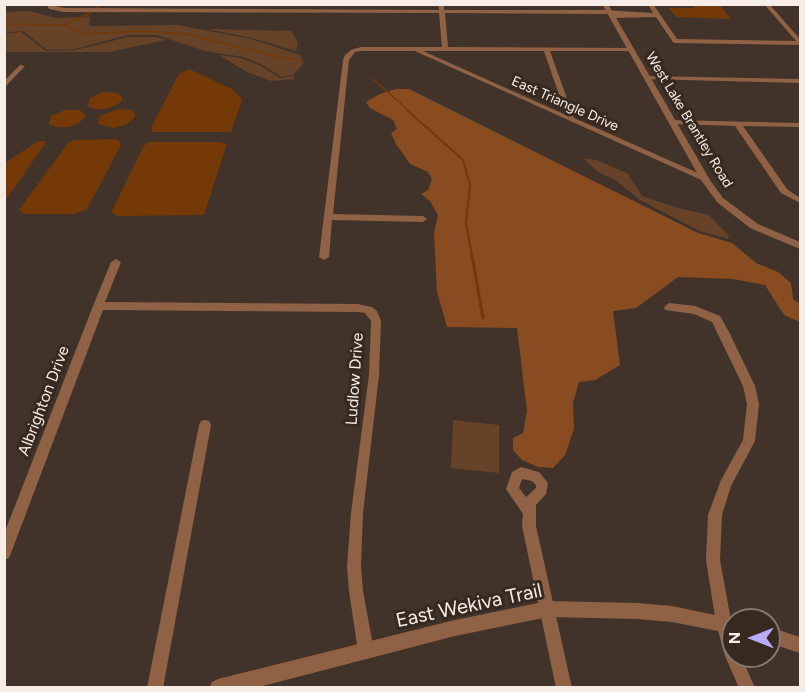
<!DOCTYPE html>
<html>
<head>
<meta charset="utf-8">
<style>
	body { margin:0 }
	#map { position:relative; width:805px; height:692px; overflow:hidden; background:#42332a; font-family:Figtree,sans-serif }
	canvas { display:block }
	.frame { position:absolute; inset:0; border:6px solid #f6ede6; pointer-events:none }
	.north { position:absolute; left:721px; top:608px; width:60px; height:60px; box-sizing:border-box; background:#372920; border:2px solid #83776f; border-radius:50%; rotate:270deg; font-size:16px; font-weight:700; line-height:24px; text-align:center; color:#f6ede6 }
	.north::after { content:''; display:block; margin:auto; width:21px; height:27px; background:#b9abf7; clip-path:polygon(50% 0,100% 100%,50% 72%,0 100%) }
</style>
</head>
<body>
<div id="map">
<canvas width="805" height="692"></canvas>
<div class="frame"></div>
<div class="north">N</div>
</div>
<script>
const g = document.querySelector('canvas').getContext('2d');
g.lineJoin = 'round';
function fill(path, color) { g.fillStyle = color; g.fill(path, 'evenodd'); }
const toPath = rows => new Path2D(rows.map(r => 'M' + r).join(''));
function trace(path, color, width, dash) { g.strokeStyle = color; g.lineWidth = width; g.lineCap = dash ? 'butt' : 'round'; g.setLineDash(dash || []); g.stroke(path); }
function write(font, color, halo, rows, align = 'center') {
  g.font = font + ' Figtree,sans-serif'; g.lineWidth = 6; g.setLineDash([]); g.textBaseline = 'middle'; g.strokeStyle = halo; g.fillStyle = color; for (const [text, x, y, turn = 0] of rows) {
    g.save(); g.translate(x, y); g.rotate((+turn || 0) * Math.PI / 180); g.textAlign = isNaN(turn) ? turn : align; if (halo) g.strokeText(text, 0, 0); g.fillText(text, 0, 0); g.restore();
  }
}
fill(toPath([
	[29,11,56,18,90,17,89,26,178,25,251,39,300,55,303,64,293,75,282,77,261,64,243,57,205,51,157,35,128,35,75,49,47,50,23,31,5,33,5,12],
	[206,29,291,31,298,42,296,51,252,38],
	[21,32,46,51,76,50,128,37,156,37,166,40,109,52,5,52,5,34],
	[219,55,241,58,259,65,280,78,294,76,294,79,271,81,245,71],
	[583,158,596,160,627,173,642,196,678,208,709,215,729,236,728,239,700,231,640,200,614,179,598,172],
	[453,420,499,425,499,473,451,468]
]), '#664229');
fill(toPath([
	[396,89,409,89,698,233,732,243,756,263,778,272,791,283,793,299,800,304,800,322,784,315,765,285,733,279,678,277,636,308,613,311,620,365,595,380,579,382,573,403,574,429,565,455,553,468,538,467,522,460,513,450,513,438,523,433,527,411,517,328,447,327,437,292,434,233,438,215,430,201,421,194,428,190,432,179,428,172,410,164,396,144,391,133,397,129,393,120,370,108,366,102,380,94]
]), '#894c20');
fill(toPath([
	[696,5,720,5,731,19,677,17,668,8,693,8],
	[189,69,232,89,242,100,231,132,152,132,151,128,179,74],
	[103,92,118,93,123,99,118,104,107,109,96,109,88,106,90,98],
	[118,109,132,110,135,114,134,118,127,124,114,128,98,124,100,116],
	[65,110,80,110,86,116,80,122,69,127,57,127,49,124,51,116],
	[116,139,120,142,121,145,87,209,74,214,24,214,19,210,68,143,74,140],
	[38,141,45,141,45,144,5,201,5,163],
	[148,142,220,142,227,144,204,215,118,216,111,213,143,147]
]), '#743906');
trace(toPath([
	[97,8,100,4],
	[4,24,63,25,83,34,144,31,186,34,284,58,303,60],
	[65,25,92,12],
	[373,79,409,111]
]), '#743906', 1.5);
trace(toPath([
	[407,110,463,160,470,185,466,223,472,256]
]), '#743906', 2);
trace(toPath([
	[472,255,483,318]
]), '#743906', 3);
fill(toPath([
	[47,4,64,8,439,10,438,4,444,4,444,10,603,10,653,13,648,4,653,4,677,39,796,41,764,4,769,4,800,39,800,45,675,43,673,42,656,17,612,18,609,16,614,14,603,14,445,13,448,47,633,48,633,50,631,51,550,51,574,118,709,178,710,180,706,182,415,51,361,51,355,52,349,60,333,214,423,216,427,219,423,222,332,220,329,257,324,260,319,257,343,60,345,55,351,50,361,47,442,47,439,13,64,12,49,9,47,4],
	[423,51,544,51,566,115,423,51],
	[20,65,25,66,4,88,4,81,20,65],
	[647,76,800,79,800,83,645,79,644,78,647,76],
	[670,120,800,123,800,127,743,126,787,189,800,198,800,203,781,193,735,126,673,124,670,124,670,120],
	[116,259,121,262,105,302,358,304,372,307,377,311,381,321,379,375,363,513,361,566,363,591,374,651,371,656,366,659,361,656,358,651,349,591,347,566,351,513,369,375,371,321,365,313,358,312,103,310,11,553,9,558,4,560,4,534,93,306,111,262,116,259],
	[669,303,695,306,720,316,729,332,755,386,759,404,755,441,731,486,722,515,720,560,733,631,733,656,741,656,755,688,739,688,725,656,716,623,706,560,708,515,721,480,743,440,747,404,743,386,712,322,694,314,665,310,664,307,669,303],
	[205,420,209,421,211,425,163,688,147,688,199,425,201,421,205,420],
	[521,467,539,472,548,483,546,494,536,505,536,526,572,688,556,688,522,526,523,514,506,489,512,472,521,467],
	[522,479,532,481,536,485,536,488,526,497,519,488,522,479]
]), '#8f6245');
fill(toPath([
	[602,4,608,4,710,180,723,198,758,224,800,242,800,249,750,228,717,202,701,180,602,4],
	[548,601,637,603,672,606,739,620,733,620,733,634,672,622,637,619,548,617,455,636,255,688,209,688,212,682,218,679,455,620,548,601],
	[769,627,800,637,800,653,769,643,769,627]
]), '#8f6245');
write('14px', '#f6ede6', '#372920', [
	["East Triangle Drive",565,104,24],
	["West Lake Brantley Road",689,120,59]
]);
write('16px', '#f6ede6', '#372920', [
	["Ludlow Drive",355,379,-86],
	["Albrighton Drive",44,401,-69]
]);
write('20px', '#f6ede6', '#372920', [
	["East Wekiva Trail",469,606,-12]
]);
</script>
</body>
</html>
